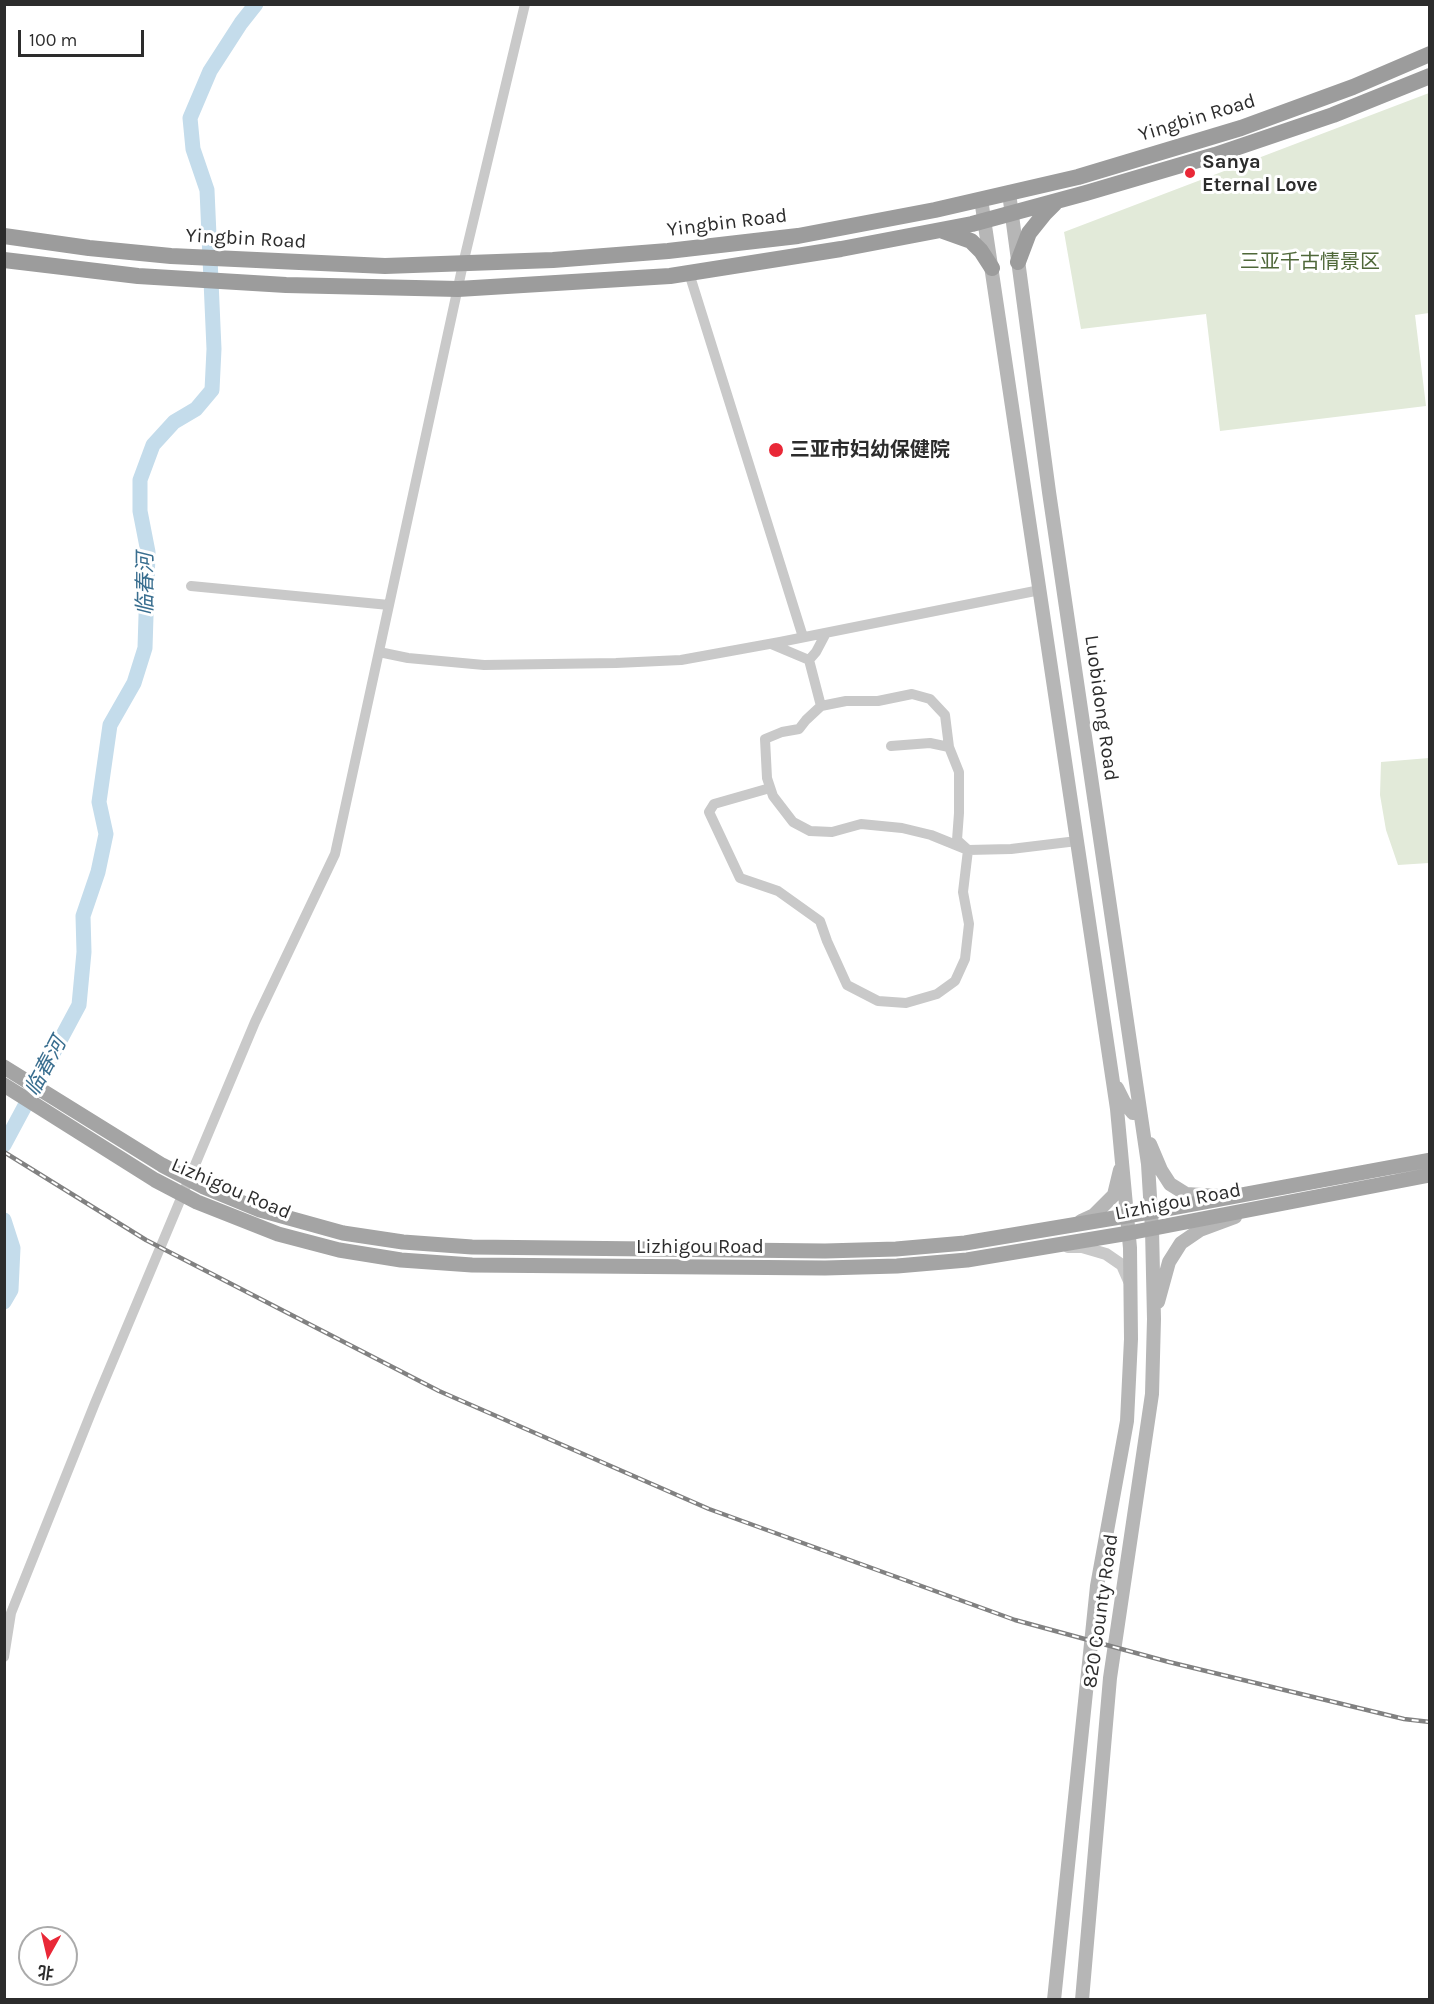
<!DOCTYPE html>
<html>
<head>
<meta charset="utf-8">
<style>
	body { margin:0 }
	#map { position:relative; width:1434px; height:2004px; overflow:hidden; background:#fff; font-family:Karla,"Noto Sans SC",sans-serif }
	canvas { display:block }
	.frame { position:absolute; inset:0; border:6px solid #2c2c2c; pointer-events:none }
	.north { position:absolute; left:18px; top:1926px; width:60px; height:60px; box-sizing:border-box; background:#fff; border:2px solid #ababab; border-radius:50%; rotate:188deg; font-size:16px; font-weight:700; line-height:24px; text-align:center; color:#2c2c2c }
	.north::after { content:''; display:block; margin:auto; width:21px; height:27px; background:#e92837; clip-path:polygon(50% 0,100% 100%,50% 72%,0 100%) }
	.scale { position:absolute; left:18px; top:30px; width:126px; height:27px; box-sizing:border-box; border:3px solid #2c2c2c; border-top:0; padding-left:8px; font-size:18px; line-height:21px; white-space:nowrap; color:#2c2c2c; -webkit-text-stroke:4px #fff; paint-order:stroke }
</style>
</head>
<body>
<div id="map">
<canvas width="1434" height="2004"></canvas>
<div class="frame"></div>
<div class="north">北</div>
<div class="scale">100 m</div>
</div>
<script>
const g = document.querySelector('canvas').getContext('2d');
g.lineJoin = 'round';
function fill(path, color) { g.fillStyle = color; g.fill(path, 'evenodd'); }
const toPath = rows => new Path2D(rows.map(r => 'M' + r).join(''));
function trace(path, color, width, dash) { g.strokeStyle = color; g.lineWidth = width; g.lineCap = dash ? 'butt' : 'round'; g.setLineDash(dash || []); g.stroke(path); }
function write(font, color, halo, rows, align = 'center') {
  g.font = font + ' Karla,"Noto Sans SC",sans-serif'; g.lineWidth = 6; g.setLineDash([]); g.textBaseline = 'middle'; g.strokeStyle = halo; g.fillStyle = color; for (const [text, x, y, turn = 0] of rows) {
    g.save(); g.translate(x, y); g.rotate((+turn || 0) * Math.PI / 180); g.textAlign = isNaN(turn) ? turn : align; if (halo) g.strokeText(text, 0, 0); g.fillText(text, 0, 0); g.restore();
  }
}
fill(toPath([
	[1429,93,1429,313,1415,315,1426,406,1220,431,1206,314,1081,329,1064,232],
	[1429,758,1429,863,1398,865,1386,830,1380,795,1381,762]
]), '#e2ead9');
trace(toPath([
	[4,1145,79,1005,84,952,83,916,98,872,106,834,99,802,110,725,134,683,145,648,148,552,140,511,140,480,153,445,174,422,196,409,212,390,214,349,207,190,193,149,190,118,210,71,241,23,256,4],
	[4,1220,13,1248,11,1290,4,1302]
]), '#c4dceb', 15);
trace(toPath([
	[689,273,803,637],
	[191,586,389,605],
	[771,644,809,660,816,652,826,633],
	[379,652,408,658,484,665,616,663,681,660,780,642,1040,590],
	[809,660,821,706],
	[891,746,930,743,949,747,959,772,959,813,957,840,968,850,1011,849,1077,841],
	[770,788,714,804,709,812,740,878,778,891,820,921,827,941,847,985,878,1001,906,1003,937,994,955,981,965,959,969,924,963,892,968,850,931,835,902,828,861,824,832,832,810,831,793,822,773,796,767,778,765,739,782,732,799,729,806,720,821,706,846,701,878,701,912,694,930,699,945,715,949,747],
	[4,1657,11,1613,95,1403,255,1022,335,854,463,264,525,4]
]), '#c9c9c9', 10);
trace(toPath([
	[1068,1247,1082,1247,1106,1254,1122,1265,1129,1281]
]), '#c9c9c9', 12);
trace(toPath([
	[1009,193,1049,492,1148,1164,1152,1229,1154,1319,1152,1394,1110,1678,1082,2000],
	[981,199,1117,1109,1130,1248,1131,1339,1127,1421,1097,1586,1054,2000],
	[1117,1088,1124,1102,1133,1113,1137,1112,1139,1104],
	[1150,1144,1161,1170,1170,1184,1186,1194,1220,1196],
	[1081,1221,1094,1215,1114,1195,1120,1170],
	[1158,1302,1169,1262,1181,1243,1200,1230,1235,1217]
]), '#b6b6b6', 14);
trace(toPath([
	[4,1067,162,1165,204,1187,260,1210,343,1233,403,1242,472,1247,825,1251,896,1249,965,1243,1150,1212,1430,1160],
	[4,1085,155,1180,197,1202,278,1234,339,1250,401,1260,472,1265,825,1268,897,1266,967,1260,1129,1233,1430,1175]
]), '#a4a4a4', 15);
trace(toPath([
	[943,231,971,241,981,251,992,268],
	[4,236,89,248,171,256,385,266,553,260,668,251,798,236,935,210,1078,177,1241,128,1353,87,1430,54],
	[4,260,138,276,286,285,458,289,670,276,841,249,972,224,1086,193,1215,155,1333,115,1430,76],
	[1018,262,1029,233,1045,213,1055,203]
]), '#9c9c9c', 16);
const rail = toPath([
	[4,1152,146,1240,439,1391,709,1509,1015,1620,1169,1662,1404,1719,1430,1722]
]);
trace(rail, '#818181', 4.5);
trace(rail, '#fff', 2, [7]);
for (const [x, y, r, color] of [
	[1190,173,6,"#e92837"],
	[776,450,8,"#e92837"]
]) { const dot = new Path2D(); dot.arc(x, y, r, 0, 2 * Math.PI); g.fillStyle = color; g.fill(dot); trace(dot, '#fff', 2); }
write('20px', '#2c2c2c', '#fff', [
	["Yingbin Road",1197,118,-17],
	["Yingbin Road",727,223,-7],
	["Yingbin Road",246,239,3],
	["Luobidong Road",1101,708,82],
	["Lizhigou Road",231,1189,23],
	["Lizhigou Road",1178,1202,-11],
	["Lizhigou Road",700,1247],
	["820 County Road",1101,1611,-82]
]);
write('bold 20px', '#2c2c2c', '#fff', [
	["Sanya",1202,162],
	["Eternal Love",1202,185],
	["三亚市妇幼保健院",790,450]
], 'left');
write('20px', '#4f6839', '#fff', [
	["三亚千古情景区",1310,262]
]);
write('italic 21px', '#396e8f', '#fff', [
	["临春河",146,584,-90],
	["临春河",46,1067,-62]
]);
</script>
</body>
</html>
